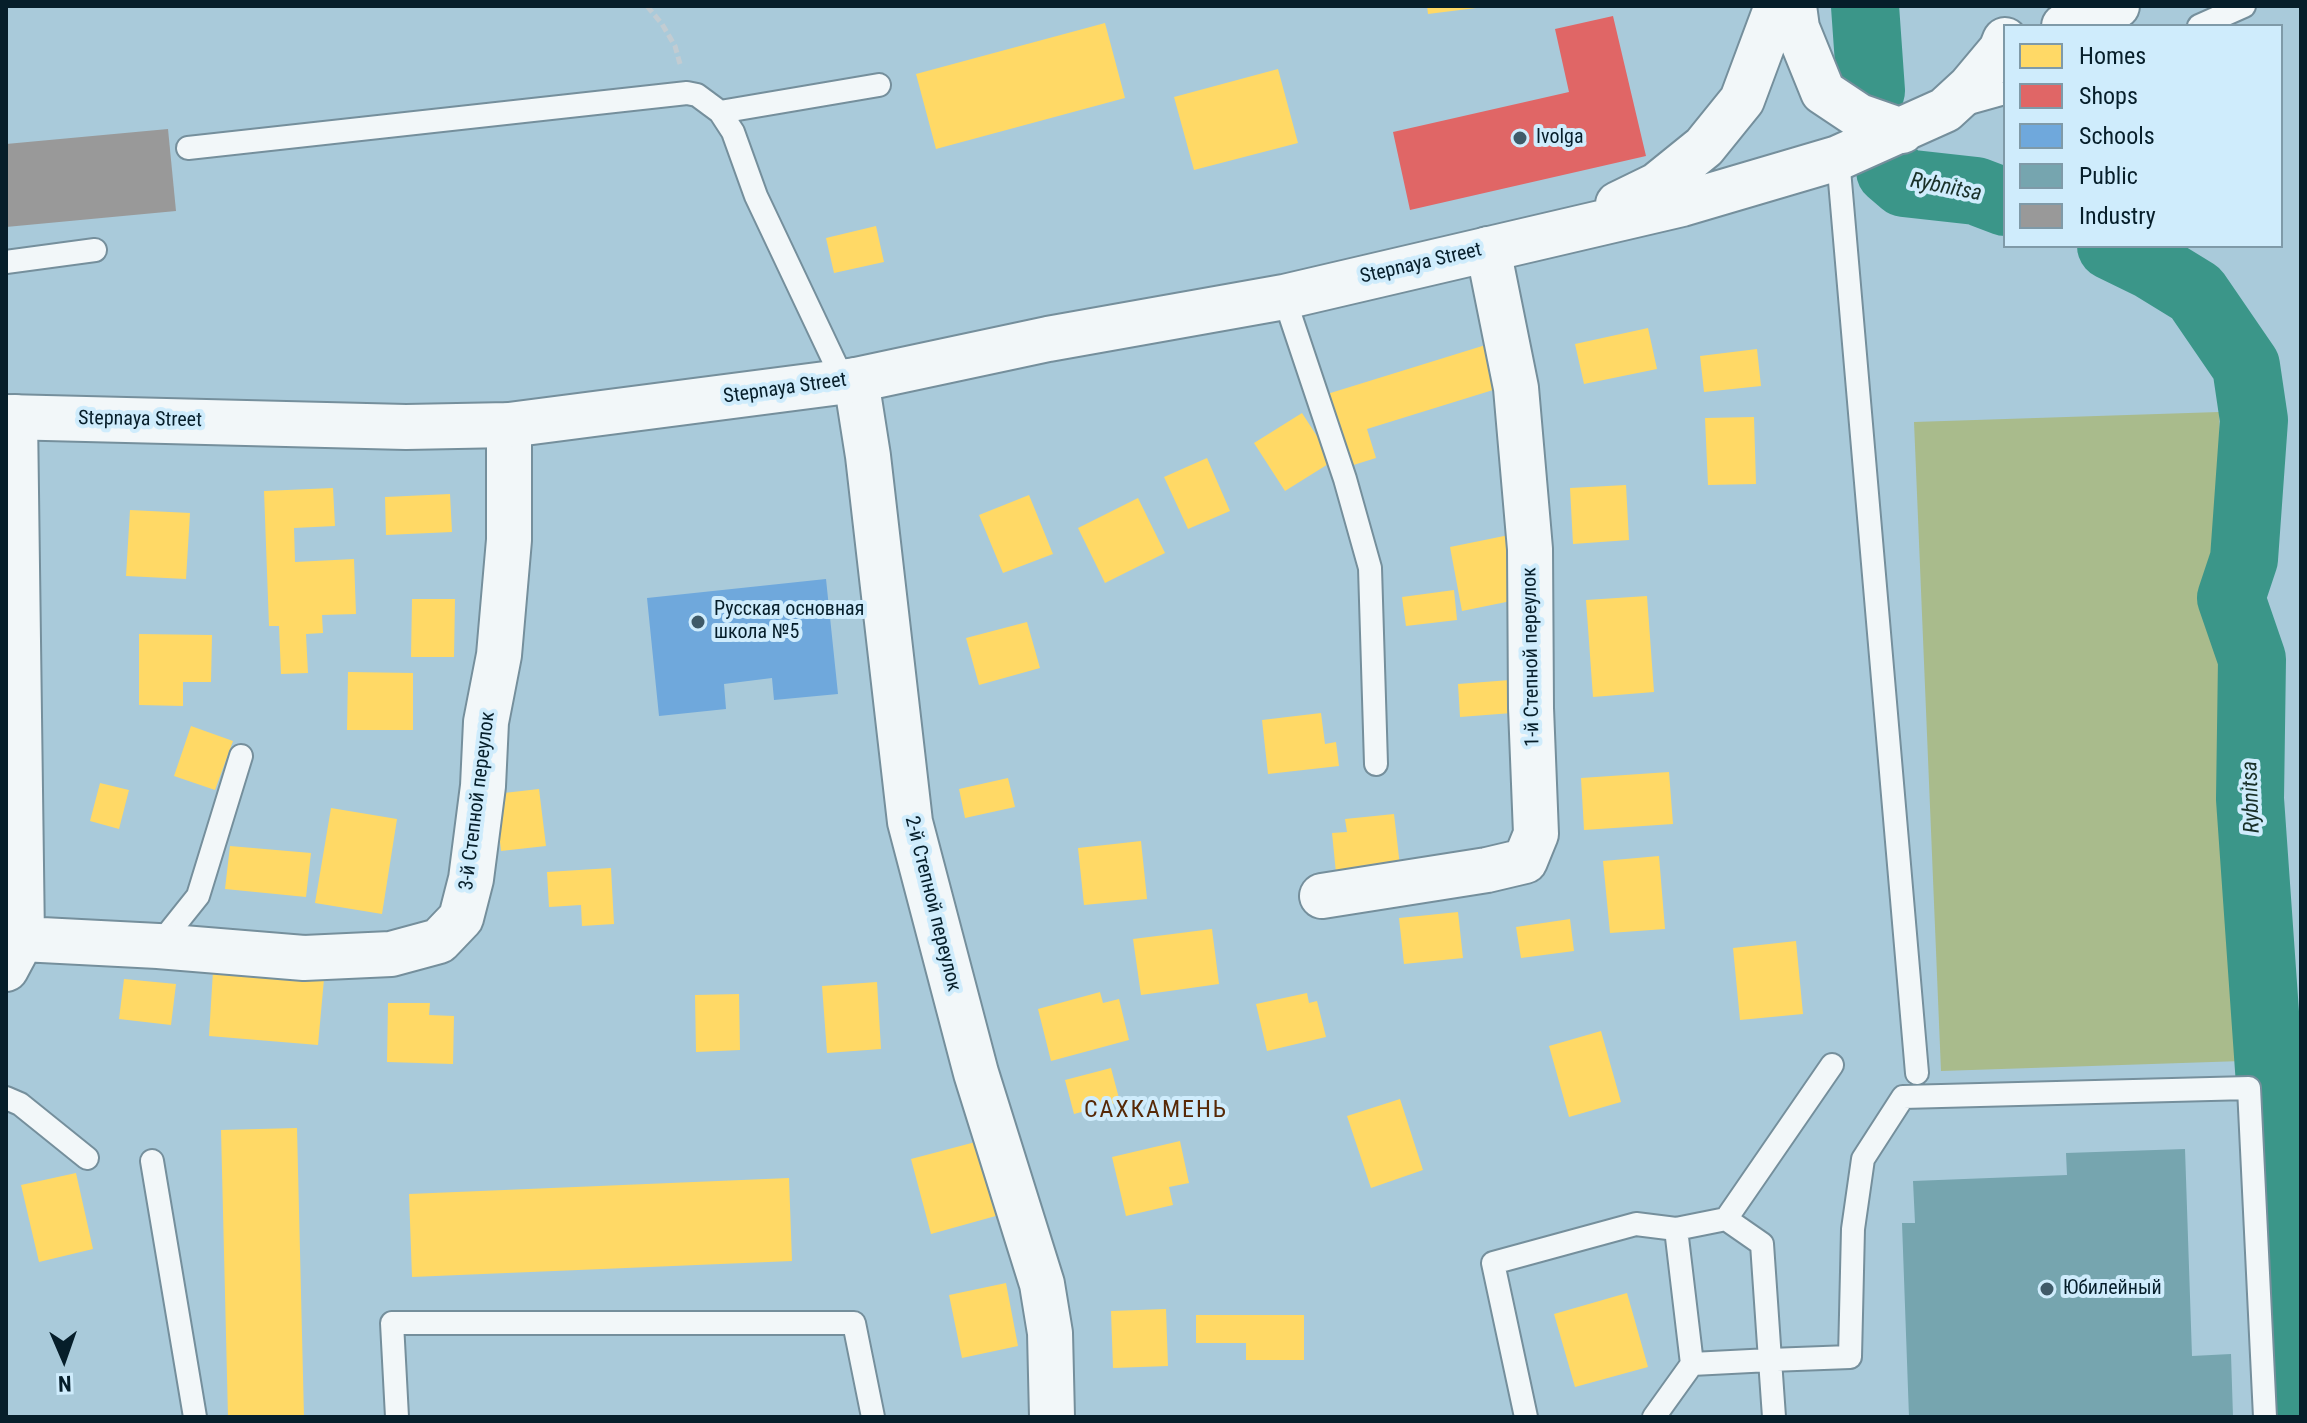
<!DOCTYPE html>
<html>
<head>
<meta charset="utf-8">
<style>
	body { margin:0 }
	#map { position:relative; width:2307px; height:1423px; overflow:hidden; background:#a9cada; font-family:"Roboto Condensed",sans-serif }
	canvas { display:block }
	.frame { position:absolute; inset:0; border:8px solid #061e2a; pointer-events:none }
	.legend { position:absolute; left:2003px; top:24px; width:280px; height:224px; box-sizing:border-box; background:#cfecfc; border:2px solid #7f9aa8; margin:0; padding:10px 14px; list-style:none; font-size:24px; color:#061e2a }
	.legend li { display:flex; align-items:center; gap:16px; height:40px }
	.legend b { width:40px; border:2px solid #7f9aa8 }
	.north { position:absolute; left:24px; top:1319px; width:80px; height:80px; -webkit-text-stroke:6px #cfecfc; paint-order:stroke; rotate:178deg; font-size:22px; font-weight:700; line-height:32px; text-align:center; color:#061e2a }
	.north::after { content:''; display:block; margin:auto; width:28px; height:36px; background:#061e2a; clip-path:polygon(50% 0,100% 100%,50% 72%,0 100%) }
</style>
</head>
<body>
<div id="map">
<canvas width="2307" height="1423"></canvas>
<div class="frame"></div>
<ul class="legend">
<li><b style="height:22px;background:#ffd966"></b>Homes</li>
<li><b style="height:22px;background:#e06666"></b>Shops</li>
<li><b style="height:22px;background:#6fa8dc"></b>Schools</li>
<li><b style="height:22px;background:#76a5af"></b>Public</li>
<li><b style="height:22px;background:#999"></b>Industry</li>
</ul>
<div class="north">N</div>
</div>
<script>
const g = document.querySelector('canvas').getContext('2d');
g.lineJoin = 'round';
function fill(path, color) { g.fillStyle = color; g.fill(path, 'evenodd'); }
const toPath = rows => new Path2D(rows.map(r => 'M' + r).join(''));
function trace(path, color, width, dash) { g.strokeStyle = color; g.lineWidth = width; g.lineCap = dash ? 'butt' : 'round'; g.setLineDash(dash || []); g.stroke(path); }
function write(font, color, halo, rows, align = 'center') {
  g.font = font + ' "Roboto Condensed",sans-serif'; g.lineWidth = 8; g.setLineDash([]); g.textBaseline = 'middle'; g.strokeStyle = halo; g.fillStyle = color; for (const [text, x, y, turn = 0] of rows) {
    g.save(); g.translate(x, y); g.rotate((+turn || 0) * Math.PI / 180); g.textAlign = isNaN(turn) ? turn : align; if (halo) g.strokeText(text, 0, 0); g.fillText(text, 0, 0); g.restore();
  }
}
fill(toPath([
	[2219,412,2242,1061,1941,1071,1914,422]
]), '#a9bb8c');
fill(toPath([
	[1427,6,1476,6,1476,8,1428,14],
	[1105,23,1125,98,936,149,916,74],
	[1278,69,1298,143,1194,170,1174,97],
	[876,226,884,262,834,273,826,238],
	[1648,328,1657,369,1584,384,1575,344],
	[1492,343,1506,386,1367,429,1376,458,1347,467,1324,395],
	[1757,349,1761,386,1704,392,1700,356],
	[1302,413,1333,461,1285,491,1254,443],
	[1754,417,1756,484,1708,485,1705,418],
	[1207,458,1230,511,1188,529,1164,477],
	[1626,485,1629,540,1573,544,1570,488],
	[333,488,335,526,294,528,295,562,354,559,356,614,322,615,323,633,306,634,308,673,281,674,279,626,269,626,264,491],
	[450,494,452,532,386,535,385,497],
	[1029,495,1053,554,1003,573,979,515],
	[1138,498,1165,553,1105,583,1078,528],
	[130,510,190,513,186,579,126,576],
	[1509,535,1521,599,1462,611,1450,547],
	[1454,590,1457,620,1406,626,1402,597],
	[1647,596,1654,692,1593,697,1586,600],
	[412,599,455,599,454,657,411,657],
	[1027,622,1040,668,979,685,966,638],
	[139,634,212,635,211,682,183,682,183,706,139,705],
	[348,672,413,673,413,730,347,730],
	[1510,680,1512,713,1460,717,1458,684],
	[1321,713,1325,744,1336,742,1339,766,1268,774,1262,720],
	[191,726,233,741,215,790,174,776],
	[1669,772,1673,824,1584,830,1581,778],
	[1008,778,1015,807,965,818,959,789],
	[100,783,129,790,119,829,90,821],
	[539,789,546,846,501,851,495,794],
	[331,808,397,819,382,914,315,903],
	[1394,814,1400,866,1336,873,1332,833,1347,832,1345,819],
	[1141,841,1147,899,1084,905,1078,848],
	[230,846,311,853,306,897,225,889],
	[1659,856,1665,929,1610,933,1603,861],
	[611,868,614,924,582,926,581,905,549,907,547,872],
	[1458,912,1463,958,1404,964,1399,918],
	[1570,919,1574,951,1521,958,1516,927],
	[1212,929,1219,984,1141,995,1133,939],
	[1796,941,1803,1014,1740,1020,1733,948],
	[213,971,324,979,318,1045,209,1036],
	[124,979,176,984,171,1025,119,1019],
	[877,982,881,1049,827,1053,822,986],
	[1100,992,1103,1003,1119,999,1129,1040,1051,1061,1038,1009],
	[1307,993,1309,1003,1317,1001,1326,1037,1267,1051,1256,1004],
	[739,994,740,1050,696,1052,695,995],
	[388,1003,430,1003,429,1015,454,1016,453,1064,387,1062],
	[1601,1031,1621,1102,1569,1117,1549,1046],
	[1111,1068,1120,1102,1074,1114,1065,1080],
	[1400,1099,1423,1170,1371,1188,1347,1116],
	[297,1128,304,1417,228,1417,221,1130],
	[983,1140,1003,1214,931,1234,911,1159],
	[1180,1141,1189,1183,1169,1187,1173,1205,1126,1216,1112,1157],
	[76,1173,93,1249,39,1262,21,1185],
	[789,1178,792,1261,412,1277,409,1194],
	[1006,1283,1018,1346,962,1358,949,1295],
	[1627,1293,1648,1367,1575,1387,1554,1314],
	[1166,1309,1168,1366,1113,1368,1111,1311],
	[1196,1315,1304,1315,1304,1360,1246,1360,1246,1343,1196,1343]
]), '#ffd966');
fill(toPath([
	[1613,16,1646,156,1410,210,1393,132,1569,92,1555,29]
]), '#e06666');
fill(toPath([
	[826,579,838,694,774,700,772,678,724,684,726,709,659,716,647,598]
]), '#6fa8dc');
fill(toPath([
	[2185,1149,2192,1356,2231,1354,2233,1417,1909,1417,1902,1223,1915,1223,1913,1181,2067,1175,2066,1153]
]), '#76a5af');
fill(toPath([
	[168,129,176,211,6,227,6,144]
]), '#999');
trace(toPath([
	[1865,6,1871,91],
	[1890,171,1904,183,1976,191,2005,202],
	[2111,246,2152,266,2196,293,2246,366,2254,420,2244,559,2231,598,2252,659,2250,799,2275,1155,2299,1309,2299,1417]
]), '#3b9689', 68);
const service = toPath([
	[2199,26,2244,6],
	[1962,105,2005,93],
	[720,112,879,85],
	[188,148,687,93,697,95,720,112,733,132,756,196,844,382],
	[1838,158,1917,1073],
	[6,262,95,250],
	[1284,297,1345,479,1370,568,1376,764],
	[158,946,198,896,241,756],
	[6,1098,20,1104,87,1158],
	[152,1161,195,1417],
	[1726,1219,1832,1065],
	[1692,1364,1676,1229,1726,1219,1762,1244,1770,1360,1850,1357,1853,1229,1863,1159,1903,1097,2249,1088,2265,1417],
	[397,1417,392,1323,854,1323,873,1417],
	[1526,1417,1493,1263,1636,1224,1676,1229],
	[1654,1417,1692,1364,1770,1360,1774,1417]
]);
const minor = toPath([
	[2064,26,2117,6],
	[856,380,868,456,910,822,976,1073,1042,1284,1050,1333,1052,1417],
	[1322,896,1487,870,1525,861,1536,834,1531,708,1530,549,1516,388,1488,249],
	[22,939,158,946,304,958,391,954,439,941,461,918,471,879,483,786,486,722,499,655,509,540,509,425],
	[6,969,22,939,15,417]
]);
const secondary = toPath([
	[1794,6,1797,28,1823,92,1859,116,1902,131],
	[1618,204,1657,185,1704,147,1742,100,1777,6],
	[6,417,406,427,509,425,856,380,1048,339,1284,297,1682,204,1838,158,1945,110,1970,87,2001,50,2005,40]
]);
trace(service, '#758f9c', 26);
trace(minor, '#758f9c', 48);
trace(secondary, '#758f9c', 48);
trace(toPath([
	[647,6,662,24,675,46,680,64]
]), '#c2ccd2', 5, [8, 4]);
trace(service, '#f2f7f9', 22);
trace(minor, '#f2f7f9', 44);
trace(secondary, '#f2f7f9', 44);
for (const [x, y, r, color] of [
	[1520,138,8,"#3f5a68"],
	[698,622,8,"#3f5a68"],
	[2047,1289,8,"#3f5a68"]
]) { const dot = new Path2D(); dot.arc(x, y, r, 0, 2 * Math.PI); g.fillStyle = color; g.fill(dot); trace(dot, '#cfecfc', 3); }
write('20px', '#061e2a', '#cfecfc', [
	["Ivolga",1536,138],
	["Русская основная",714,610],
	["школа №5",714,633],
	["Юбилейный",2063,1289]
], 'left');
write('20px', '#061e2a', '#cfecfc', [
	["Stepnaya Street",1421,264,-13],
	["Stepnaya Street",785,389,-8],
	["Stepnaya Street",140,420,1],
	["1-й Степной переулок",1532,657,-91],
	["3-й Степной переулок",478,801,-83],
	["2-й Степной переулок",932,904,76]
]);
write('italic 22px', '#193029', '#cfecfc', [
	["Rybnitsa",1946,188,11],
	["Rybnitsa",2252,797,-92]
]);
g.letterSpacing = '2px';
write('24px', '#572907', '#cfecfc', [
	["САХКАМЕНЬ",1156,1111]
]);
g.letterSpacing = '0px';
</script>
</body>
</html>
